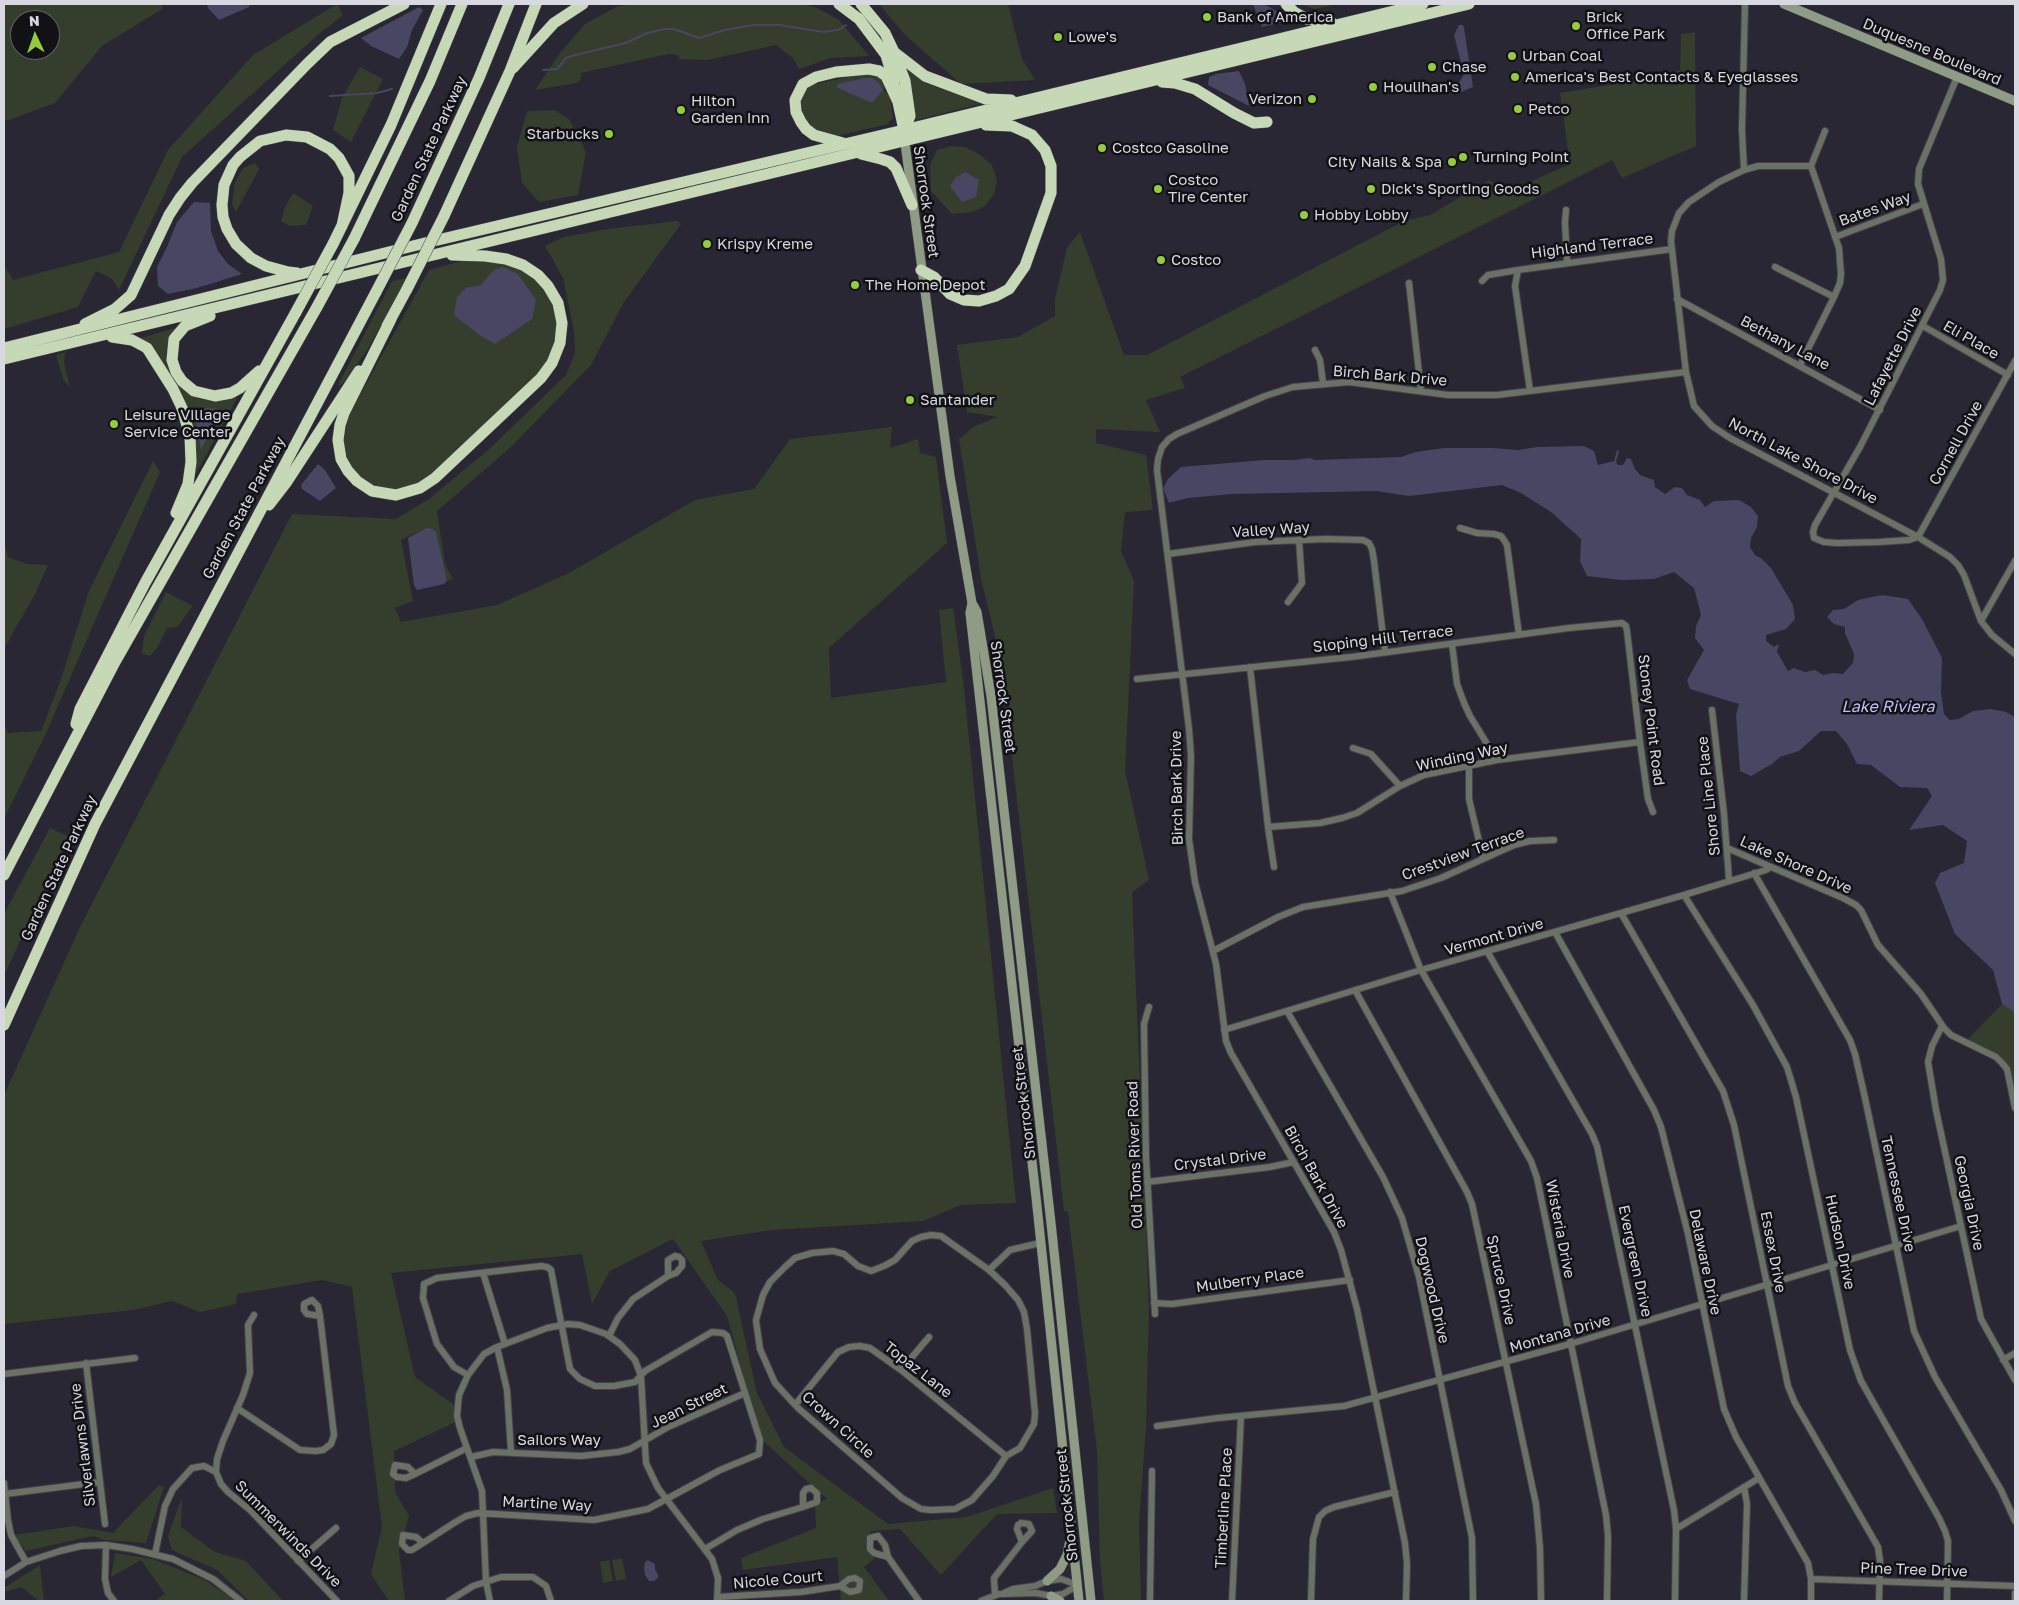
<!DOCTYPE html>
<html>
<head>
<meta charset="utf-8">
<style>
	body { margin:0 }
	#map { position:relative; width:2019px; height:1605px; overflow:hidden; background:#282733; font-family:"Golos Text",sans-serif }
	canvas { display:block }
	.frame { position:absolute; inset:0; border:5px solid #d8d8e0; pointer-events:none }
	.north { position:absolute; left:10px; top:10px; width:50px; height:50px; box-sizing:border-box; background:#111116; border:1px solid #616167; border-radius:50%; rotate:357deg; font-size:14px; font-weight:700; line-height:20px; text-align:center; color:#d8d8e0 }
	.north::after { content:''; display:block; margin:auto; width:18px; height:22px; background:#93cc3d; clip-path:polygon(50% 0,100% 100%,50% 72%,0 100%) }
</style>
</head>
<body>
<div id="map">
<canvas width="2019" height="1605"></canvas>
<div class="frame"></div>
<div class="north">N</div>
</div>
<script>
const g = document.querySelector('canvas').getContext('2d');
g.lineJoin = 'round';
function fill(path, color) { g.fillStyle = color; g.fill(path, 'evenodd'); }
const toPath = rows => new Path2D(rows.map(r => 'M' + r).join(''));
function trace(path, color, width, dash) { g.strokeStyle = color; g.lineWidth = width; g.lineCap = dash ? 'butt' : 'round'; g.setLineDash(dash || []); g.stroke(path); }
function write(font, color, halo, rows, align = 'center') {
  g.font = font + ' "Golos Text",sans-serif'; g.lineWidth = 5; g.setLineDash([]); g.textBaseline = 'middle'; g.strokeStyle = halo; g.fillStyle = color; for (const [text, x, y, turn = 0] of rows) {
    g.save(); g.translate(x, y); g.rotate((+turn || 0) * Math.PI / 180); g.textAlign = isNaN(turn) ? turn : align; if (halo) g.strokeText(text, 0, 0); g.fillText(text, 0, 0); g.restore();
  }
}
fill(toPath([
	[4,4,162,4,162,9,102,46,55,103,9,120,4,120],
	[20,20,50,20,50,50,20,50],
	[337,4,343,15,320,33,182,157,119,290,112,279,96,271,78,307,4,329,4,265,13,280,119,252,168,150,253,55],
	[629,4,804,4,817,8,839,20,869,56,831,58,799,69,793,58,776,45,707,60,679,59,678,55,668,54,581,73,580,81,576,83,535,90,560,53,585,24,616,7],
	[879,4,1008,4,1022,59,1035,80,961,84,904,34],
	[1299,4,1336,4,1315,9],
	[1695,32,1696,146,1622,178,1612,160,1180,377,1185,388,1146,400,1160,432,1096,429,1096,443,1146,455,1153,510,1125,512,1121,551,1134,581,1125,771,1149,880,1132,892,1149,1307,1146,1427,1139,1522,1141,1601,1104,1601,1100,1562,1097,1451,1068,1212,1064,1211,1001,661,981,578,959,439,975,426,997,417,967,412,957,345,1018,337,1055,316,1055,299,1067,248,1080,232,1124,355,1147,355,1404,221,1430,215,1489,180,1508,192,1570,164,1560,93,1659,77,1680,70,1681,34],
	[903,63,934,86,984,103,916,120,914,119],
	[360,67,383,79,351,142,333,130,342,98],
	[862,74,872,75,881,78,885,86,884,91,890,95,893,119,888,122,889,124,836,136,822,134,807,124,800,111,802,91,806,86],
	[838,88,883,90,854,94],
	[554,110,569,119,586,152,578,195,539,202,522,183,517,147,527,111],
	[951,146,965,147,979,154,992,165,997,181,994,194,985,206,972,212,952,214,931,191,930,165,937,150],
	[255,163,259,169,236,212,232,204,235,182,243,168],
	[293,193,313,206,306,225,290,226,281,221,285,207],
	[677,221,681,224,624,302,591,365,511,447,437,511,445,564,453,579,447,581,426,528,401,540,413,601,395,608,401,622,497,605,569,573,695,500,754,489,790,439,892,427,890,448,918,439,920,453,936,457,947,543,829,648,831,698,946,682,939,610,953,608,963,679,1016,1203,961,1205,923,1221,771,1230,701,1241,718,1280,735,1293,757,1393,784,1447,888,1524,967,1517,1053,1488,1057,1513,997,1514,941,1575,900,1529,870,1531,874,1559,864,1567,889,1601,841,1601,837,1557,743,1570,741,1558,816,1528,815,1504,827,1499,761,1439,727,1316,673,1239,610,1271,592,1304,582,1254,391,1273,415,1377,457,1407,458,1421,394,1451,395,1492,409,1516,399,1551,405,1601,389,1601,371,1574,382,1527,352,1287,322,1280,237,1294,236,1304,200,1312,172,1301,133,1310,4,1324,4,1095,80,927,292,514,396,519,429,499,488,450,566,375,575,353,574,331,563,278,545,246,563,237,608,229],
	[480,260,519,267,543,285,557,311,557,342,546,368,434,475,407,491,377,490,354,474,343,449,344,424,429,270,462,261],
	[406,278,389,312,367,350,347,379,340,386,338,385,392,281],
	[178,327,166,353,167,363,176,383,197,398,205,400,223,401,236,397,237,398,190,485,193,432,141,338],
	[65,352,64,362,70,387,63,379,56,355],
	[153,461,160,472,47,731,4,819,4,720,7,733,41,731,60,682,89,591],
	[4,541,8,557,27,564,48,565,35,594,4,649],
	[166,592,193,606,177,627,167,628,157,648,150,656,142,654,144,636],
	[50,828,68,836,4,976,4,914],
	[2002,1004,2015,1013,2015,1100,2007,1068,1966,1041],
	[159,1485,164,1487,146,1543,104,1540,93,1536,26,1551,14,1535,74,1526,113,1533],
	[182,1497,181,1527,215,1552,246,1561,283,1601,249,1601,217,1570,172,1550,168,1536],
	[115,1553,153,1559,205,1580,234,1601,155,1601,165,1594,141,1560,111,1577],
	[622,1558,626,1579,616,1581,612,1560],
	[609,1560,613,1581,603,1583,600,1562],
	[40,1565,44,1601,39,1601,21,1587,4,1592,4,1588]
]), '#353e2c');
fill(toPath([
	[207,4,250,4,249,7,219,20,208,8],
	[1253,4,1264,4,1292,20,1262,27],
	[419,7,423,10,412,30,407,47,399,59,371,46,361,38],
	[1459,25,1463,25,1464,28,1473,87,1461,92,1457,91,1456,88,1464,74,1454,35],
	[1239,71,1245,84,1249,106,1208,85,1209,77,1216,74],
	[865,78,872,78,878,82,883,90,872,103,838,88,837,84],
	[965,172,979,180,976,197,962,202,950,186,956,177],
	[194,202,210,203,211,231,218,251,228,264,242,274,197,288,168,294,158,286,157,267,167,247,177,222],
	[503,267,518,274,536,300,532,319,495,344,481,336,454,315,457,297,466,288,481,285,494,270],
	[205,408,222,409,201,450,195,418],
	[1584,446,1594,451,1598,465,1614,461,1617,450,1619,451,1616,462,1618,465,1623,465,1627,458,1631,459,1635,469,1640,475,1654,480,1655,487,1665,494,1675,487,1682,488,1687,495,1700,500,1705,507,1714,501,1739,500,1751,507,1758,516,1757,527,1751,538,1750,547,1755,555,1762,559,1771,568,1793,605,1795,619,1786,629,1766,635,1766,641,1774,647,1779,644,1777,652,1788,671,1794,668,1805,672,1815,670,1823,675,1833,673,1843,674,1853,663,1854,654,1845,633,1845,627,1834,624,1827,617,1833,610,1844,609,1858,600,1872,597,1883,595,1908,599,1922,619,1942,658,1941,692,1944,714,1950,720,1959,719,1973,711,1990,709,2006,712,2015,717,2015,1013,2002,1004,1993,970,1955,934,1935,883,1940,873,1964,863,1967,841,1943,825,1909,830,1932,796,1927,788,1900,787,1871,765,1857,764,1847,744,1836,731,1821,731,1799,751,1780,757,1772,764,1751,776,1740,771,1736,715,1739,704,1690,689,1687,680,1704,650,1695,638,1696,626,1701,615,1694,588,1674,572,1654,579,1622,580,1587,576,1580,561,1581,539,1551,512,1521,493,1502,485,1409,496,1376,491,1232,494,1187,498,1169,503,1163,488,1168,479,1181,467,1264,460,1295,460,1310,458,1315,460,1401,457,1416,452,1444,448,1493,448,1518,450,1537,447],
	[318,464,325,470,336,488,320,501,302,489,301,485],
	[426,528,433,529,436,532,447,581,444,584,417,590,414,585,408,538],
	[648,1560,655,1564,655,1570,658,1574,658,1578,654,1581,649,1581,645,1575,644,1568,645,1562]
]), '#494663');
trace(toPath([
	[543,70,557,69,566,58,575,55,626,43,647,33,665,29,674,29,699,38,725,30,753,25,780,25,823,32,838,30,846,25],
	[330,96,377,93,392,89]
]), '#494663', 2);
const street = toPath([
	[1745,4,1742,130,1744,170,1719,182,1689,202,1679,213,1672,231,1671,241,1686,372,1694,406,1712,426,1730,438,1918,537,1950,557,1958,565,1964,575,1981,621,1992,635,2015,654],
	[1957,77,1919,169,1918,184,1941,259,1943,280,1940,290,1860,447,1815,525,1813,532,1814,538,1824,542,1837,543,1879,542,1909,540,1918,537,2015,361],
	[1811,166,1825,131],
	[1744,170,1758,166,1811,166],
	[1566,210,1565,222,1567,262],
	[1835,237,1923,204],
	[1775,267,1834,297],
	[1482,281,1488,275,1518,270],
	[1409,283,1421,391],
	[1677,299,1880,410],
	[1923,326,2008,375],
	[1315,350,1320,360,1323,383],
	[1800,365,1834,297,1840,283,1841,274,1839,248,1811,166],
	[1530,391,1515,286,1518,270,1672,249],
	[1460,528,1477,533,1494,534,1501,536,1504,540,1507,545,1519,635],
	[1168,554,1255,542,1326,539,1363,540,1369,543,1372,549,1374,561,1385,652],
	[1288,602,1302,583,1299,540],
	[1981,621,2015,561],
	[1452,644,1457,684,1464,703,1470,716,1497,760],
	[1250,667,1268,827,1274,867],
	[1137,679,1351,657,1569,628,1622,623,1626,626,1627,631,1640,742,1648,799,1653,812],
	[1712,710,1724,814,1729,880],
	[1353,748,1371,754,1400,786],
	[1469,765,1469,799,1483,858],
	[1268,827,1320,823,1342,818,1357,813,1400,786,1424,775,1497,760,1640,742],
	[1727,848,1843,898,1856,905,1861,910,1878,945,1921,994,1944,1028,1951,1035,1996,1057,2002,1063,2007,1069,2015,1108],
	[1754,873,1850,1040,1855,1054,1865,1098,1914,1331,1935,1377,2001,1490,2015,1521],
	[1390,892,1421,970,1531,1161,1537,1178,1606,1515,1608,1536,1607,1601],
	[1684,895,1753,1005,1787,1067,1796,1097,1850,1350,1861,1381,1939,1518,1945,1531,1948,1541,1947,1601],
	[1621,913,1723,1091,1734,1125,1788,1386,1795,1403,1878,1547,1880,1561,1879,1601],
	[1555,932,1654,1110,1661,1127,1688,1234,1724,1409,1736,1437,1808,1563,1811,1579,1811,1601],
	[1213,951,1278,917,1303,907,1402,891,1441,878,1514,845,1530,841,1554,840],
	[1487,951,1592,1134,1597,1146,1674,1510,1676,1529,1675,1601],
	[1355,990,1467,1192,1472,1204,1536,1504,1540,1548,1541,1601],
	[1149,1007,1144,1024,1146,1156,1155,1314],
	[1287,1011,1383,1177,1402,1218,1419,1277,1472,1538,1473,1601],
	[1942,1026,1932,1046,1928,1062,1936,1110,1981,1319,2015,1380],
	[1224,1030,1421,970,1684,895,1766,870,1770,867],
	[1147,1182,1270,1167,1294,1162],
	[675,1256,679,1257,682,1260,682,1266,676,1273,668,1276,668,1260,675,1256],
	[989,1270,1005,1285,1018,1300,1024,1312,1027,1329,1035,1413,1034,1424,1020,1448,1006,1456,993,1476,972,1500,955,1509,931,1510,921,1509,902,1498,798,1408,775,1383,760,1349,757,1328,756,1320,763,1295,770,1282,785,1267,795,1258,812,1253,833,1251,844,1254,858,1266,871,1271,884,1266,895,1260,912,1241,921,1237,931,1235,941,1236,989,1270,1010,1250,1040,1243],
	[483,1273,505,1344],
	[1154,1303,1172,1304,1350,1280],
	[254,1315,248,1325,250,1373,243,1395,223,1441,217,1459,216,1472,221,1484,228,1492,250,1510,337,1601],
	[609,1336,618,1318,633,1299,668,1276],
	[497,1347,507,1390,511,1452],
	[2003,1360,2015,1353],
	[86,1363,105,1524],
	[901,1370,929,1337],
	[4,1374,135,1358],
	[795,1405,838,1352,849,1347,860,1346,870,1348,901,1370,1006,1456],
	[237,1408,300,1450,316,1451,323,1450,331,1444,334,1435,320,1316,318,1306,312,1300,304,1304,304,1310,307,1314,320,1316],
	[1157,1426,1218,1418,1344,1406,1570,1344,1961,1226],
	[471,1457,493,1452,581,1456,618,1452,630,1449,668,1427,745,1393],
	[395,1465,408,1467,415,1474,406,1478,397,1477,393,1474,395,1465],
	[415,1474,467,1448],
	[4,1483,8,1520,11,1535,26,1562],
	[811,1488,817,1493,817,1502,803,1507,803,1493,806,1489,811,1488],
	[5,1494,100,1482],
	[1021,1523,1029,1524,1032,1531,1022,1542,1017,1529,1018,1525,1021,1523],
	[1676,1529,1759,1478],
	[403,1535,416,1537,423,1543,412,1550,408,1550,402,1544,403,1535],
	[878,1536,885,1545,888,1557,874,1553,870,1549,870,1538,878,1536],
	[423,1543,454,1523,466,1516,478,1513,594,1520,648,1509,720,1470,759,1454,760,1440,727,1336,723,1333,712,1332,645,1371,635,1382,614,1386,595,1386,580,1379,570,1369,551,1270,547,1267,541,1266,437,1278,424,1284,423,1298,437,1344,454,1367,468,1375],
	[106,1545,105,1579,108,1593,114,1601],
	[705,1549,737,1530,763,1519,803,1507],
	[155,1554,165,1506,173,1489,192,1468,204,1466,216,1472],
	[888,1557,919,1601],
	[298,1561,336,1528],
	[4,1576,26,1562,60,1551,81,1546,106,1545,132,1549,173,1559,213,1579,241,1601],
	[855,1578,860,1581,859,1590,850,1592,840,1586,849,1579,855,1578],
	[1061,1579,1078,1585,1063,1594,1051,1596,1036,1593,1002,1594,1013,1589,1035,1586,1047,1581,1061,1579],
	[1811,1579,2015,1586],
	[995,1595,994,1578,1022,1542],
	[718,1597,801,1592,840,1586],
	[449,1601,473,1586,501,1577,533,1577,546,1586,551,1601],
	[490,1601,486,1582,482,1491,460,1428,457,1416,459,1395,468,1375,484,1354,497,1347,547,1328,568,1324,580,1325,606,1334,620,1344,635,1360,641,1376,646,1463,658,1488,712,1559,718,1578,717,1601],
	[981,1601,999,1594],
	[1150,1601,1152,1471],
	[1232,1601,1241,1416],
	[1311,1601,1313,1539,1319,1517,1325,1511,1334,1507,1395,1492],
	[1406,1601,1407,1564,1405,1543,1357,1309,1341,1250,1334,1232,1231,1053,1226,1041,1216,964,1195,882,1189,839,1191,756,1189,729,1157,470,1158,459,1162,447,1169,439,1177,434,1265,396,1293,387,1349,382,1448,395,1497,395,1686,372],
	[1744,1601,1747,1504,1744,1487],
	[2015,1601,2015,1593]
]);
const secondary = toPath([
	[1784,4,2015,101],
	[904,136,950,476,972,603,977,612,991,696,1051,1223,1091,1601],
	[972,603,970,613,1036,1197,1079,1601],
	[1047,1581,1060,1569,1067,1555,1070,1540],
	[1051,1596,1060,1601]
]);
const highway = toPath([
	[839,4,859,19,886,55,893,79,904,130],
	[861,4,885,33,894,52,905,81,910,116,904,130],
	[1286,4,1294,12,1307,19,1331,22],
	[894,52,925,76,986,99,1011,100],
	[513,68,554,23,583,4],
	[1162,82,1175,83,1195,89,1234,113,1254,123,1267,122],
	[843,143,814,135,806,129,801,122,796,112,795,100,803,84,816,77,836,72,869,69,879,71,886,76,898,102],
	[861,154,881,159,890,162,896,168,912,205],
	[444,216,510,71,536,4],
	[412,223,479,78,509,4],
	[354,239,430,81,462,4],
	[333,244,391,125,441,4],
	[921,270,934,277,950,294,964,300,979,301,996,296,1009,289,1025,266,1051,193,1051,166,1045,150,1032,135,1012,126,986,125],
	[297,273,288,272,266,266,251,258,236,244,227,229,223,217,222,205,224,185,233,165,240,157,260,141,286,135,307,137,330,149,339,158,349,176,349,193,342,226],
	[210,316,185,326,174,339,172,360,176,372,182,381,194,391,215,396,231,393,240,388,259,371],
	[391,319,344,413,340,425,338,440,341,459,348,471,357,481,372,491,396,495,420,488,435,478,541,378,552,363,560,343,562,323,558,303,548,286,538,275,523,265,506,259,485,256,452,255],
	[85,324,115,309,131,295,169,215,180,198,192,183,307,64,330,42,404,4],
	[387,326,407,289],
	[112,337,132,340,147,348,173,389,182,408,190,436,191,462,188,484,176,513],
	[4,348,425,243,904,130,1423,4],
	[4,359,1469,4],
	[269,505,286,483,359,371],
	[76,724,80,709,145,583,296,312],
	[4,875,115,662,317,307],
	[4,1025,95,824,376,292]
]);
trace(street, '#44434f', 8);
trace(secondary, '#44434f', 10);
trace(highway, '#44434f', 12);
trace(street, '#6b7265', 6);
trace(secondary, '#909b86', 9);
trace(highway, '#c7d8b7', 11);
const highwayBridge = toPath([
	[407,289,444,216],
	[376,292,412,223],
	[317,307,354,239],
	[296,312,333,244]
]);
trace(highwayBridge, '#44434f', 12, []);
trace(highwayBridge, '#c7d8b7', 11);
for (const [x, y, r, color] of [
	[1207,17,5,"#93cc3d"],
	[1576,26,5,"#93cc3d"],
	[1058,37,5,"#93cc3d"],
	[1512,56,5,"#93cc3d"],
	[1432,67,5,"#93cc3d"],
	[1515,77,5,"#93cc3d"],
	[1373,87,5,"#93cc3d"],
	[1312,99,5,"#93cc3d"],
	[1518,109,5,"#93cc3d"],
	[681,110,5,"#93cc3d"],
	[609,134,5,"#93cc3d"],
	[1102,148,5,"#93cc3d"],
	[1463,157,5,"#93cc3d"],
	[1452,162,5,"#93cc3d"],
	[1158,189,5,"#93cc3d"],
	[1371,189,5,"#93cc3d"],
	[1304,215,5,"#93cc3d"],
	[707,244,5,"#93cc3d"],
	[1161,260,5,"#93cc3d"],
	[855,285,5,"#93cc3d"],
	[910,400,5,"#93cc3d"],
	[114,424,5,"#93cc3d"]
]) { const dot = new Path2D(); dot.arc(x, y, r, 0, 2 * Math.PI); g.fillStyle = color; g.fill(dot); trace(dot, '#111116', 2); }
write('15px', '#d8d8e0', '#111116', [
	["Bank of America",1217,17],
	["Brick",1586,17],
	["Office Park",1586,34],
	["Lowe's",1068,37],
	["Urban Coal",1522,56],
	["Chase",1442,67],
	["America's Best Contacts & Eyeglasses",1525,77],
	["Houlihan's",1383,87],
	["Verizon",1302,99,"right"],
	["Hilton",691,101],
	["Garden Inn",691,118],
	["Petco",1528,109],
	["Starbucks",599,134,"right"],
	["Costco Gasoline",1112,148],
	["Turning Point",1473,157],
	["City Nails & Spa",1442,162,"right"],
	["Costco",1168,180],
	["Tire Center",1168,197],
	["Dick's Sporting Goods",1381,189],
	["Hobby Lobby",1314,215],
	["Krispy Kreme",717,244],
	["Costco",1171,260],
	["The Home Depot",865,285],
	["Santander",920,400],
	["Leisure Village",124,415],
	["Service Center",124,432]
], 'left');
write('15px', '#d8d8e0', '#111116', [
	["Duquesne Boulevard",1932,52,23],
	["Garden State Parkway",429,149,-65],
	["Shorrock Street",926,202,82],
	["Bates Way",1875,209,-20],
	["Highland Terrace",1592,246,-7],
	["Eli Place",1971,340,30],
	["Bethany Lane",1785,343,28],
	["Lafayette Drive",1893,356,-63],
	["Birch Bark Drive",1390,376,5],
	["Cornell Drive",1956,443,-61],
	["North Lake Shore Drive",1803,461,28],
	["Garden State Parkway",244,508,-62],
	["Valley Way",1271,530,-4],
	["Sloping Hill Terrace",1383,639,-7],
	["Shorrock Street",1003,697,82],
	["Stoney Point Road",1651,720,83],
	["Winding Way",1462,757,-12],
	["Birch Bark Drive",1177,788,-91],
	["Shore Line Place",1709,796,-96],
	["Crestview Terrace",1463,854,-20],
	["Lake Shore Drive",1796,865,24],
	["Garden State Parkway",59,868,-65],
	["Vermont Drive",1494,937,-16],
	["Shorrock Street",1024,1103,-97],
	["Old Toms River Road",1135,1155,-92],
	["Crystal Drive",1220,1160,-7],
	["Birch Bark Drive",1316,1177,61],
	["Tennessee Drive",1898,1194,78],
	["Georgia Drive",1969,1203,78],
	["Wisteria Drive",1560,1229,79],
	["Hudson Drive",1840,1242,78],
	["Essex Drive",1773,1252,79],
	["Evergreen Drive",1635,1261,78],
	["Delaware Drive",1705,1262,78],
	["Mulberry Place",1250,1280,-8],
	["Spruce Drive",1501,1280,78],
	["Dogwood Drive",1432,1290,77],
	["Montana Drive",1560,1334,-16],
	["Topaz Lane",918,1370,38],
	["Jean Street",689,1406,-26],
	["Crown Circle",838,1425,42],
	["Sailors Way",559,1440],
	["Silverlawns Drive",83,1445,-97],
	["Martine Way",547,1504,3],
	["Shorrock Street",1067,1505,-96],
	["Timberline Place",1224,1508,-87],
	["Summerwinds Drive",288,1534,45],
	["Pine Tree Drive",1914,1570,2],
	["Nicole Court",778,1580,-5]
]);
write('italic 16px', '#c2bef6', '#111116', [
	["Lake Riviera",1888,707]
]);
</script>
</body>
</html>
